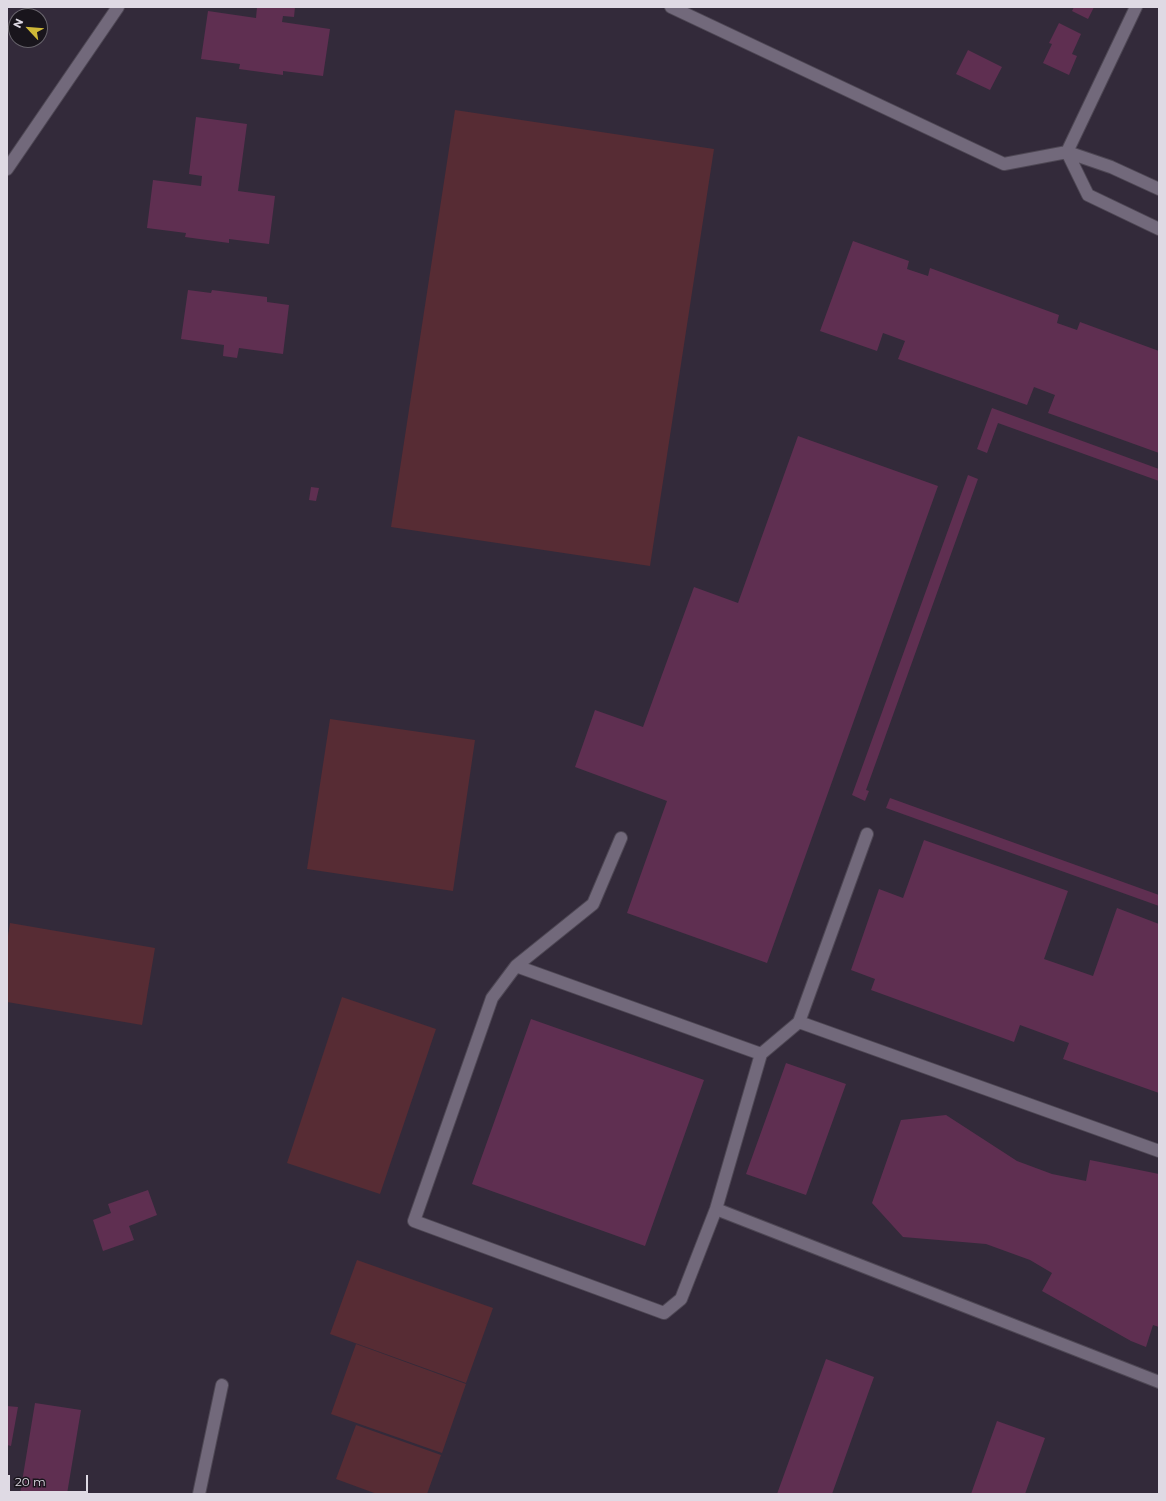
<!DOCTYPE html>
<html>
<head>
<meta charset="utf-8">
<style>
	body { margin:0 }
	#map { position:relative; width:1166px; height:1501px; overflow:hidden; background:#332a3a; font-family:Montserrat,sans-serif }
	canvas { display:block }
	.frame { position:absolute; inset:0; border:8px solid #dfdae4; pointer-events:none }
	.north { position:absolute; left:8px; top:8px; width:40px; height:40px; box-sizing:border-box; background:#19151c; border:1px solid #68646c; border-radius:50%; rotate:296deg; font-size:11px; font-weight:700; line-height:16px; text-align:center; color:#dfdae4 }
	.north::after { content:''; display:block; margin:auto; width:14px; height:18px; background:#cfb837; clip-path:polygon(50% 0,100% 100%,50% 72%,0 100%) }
	.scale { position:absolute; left:8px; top:1475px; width:80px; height:18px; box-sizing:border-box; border:2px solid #dfdae4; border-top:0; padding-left:5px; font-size:12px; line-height:14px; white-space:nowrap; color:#dfdae4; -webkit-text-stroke:3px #19151c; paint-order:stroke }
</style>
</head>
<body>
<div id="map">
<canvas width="1166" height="1501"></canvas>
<div class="frame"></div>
<div class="north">N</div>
<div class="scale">20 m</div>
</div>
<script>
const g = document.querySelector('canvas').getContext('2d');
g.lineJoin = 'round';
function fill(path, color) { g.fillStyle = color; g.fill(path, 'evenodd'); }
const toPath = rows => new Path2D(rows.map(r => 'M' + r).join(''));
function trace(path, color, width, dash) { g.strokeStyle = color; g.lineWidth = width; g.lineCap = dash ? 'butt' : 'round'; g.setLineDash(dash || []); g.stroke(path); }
fill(toPath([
	[455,110,714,149,650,566,391,527],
	[330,719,475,740,453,891,307,869],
	[10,923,155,948,142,1025,7,1002,7,942],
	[342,997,436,1029,380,1194,287,1163],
	[357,1260,493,1308,466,1383,330,1334],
	[356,1344,466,1384,442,1453,331,1414],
	[356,1425,441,1455,427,1494,377,1494,336,1479]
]), '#572c34');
fill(toPath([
	[257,7,295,7,294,17,283,16,282,22,330,29,323,76,283,71,283,75,239,69,240,64,201,59,208,11,256,18],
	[1074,7,1094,7,1088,19,1072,11],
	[1059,23,1081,34,1072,54,1077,56,1069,75,1043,63,1052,44,1049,43],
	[968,50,1002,67,990,90,956,74],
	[196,117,247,124,238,191,275,196,269,244,229,239,229,243,185,237,186,233,147,228,153,180,201,186,202,176,189,174],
	[853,241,909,261,907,269,928,276,930,268,1059,315,1057,323,1077,330,1080,322,1159,351,1159,453,1048,413,1055,395,1034,387,1027,405,898,359,905,341,883,333,877,351,820,331],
	[188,290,211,293,212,290,267,297,267,302,289,305,283,354,239,348,237,358,223,356,224,345,181,339],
	[992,408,1159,469,1159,481,998,423,987,453,977,449],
	[798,436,938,486,767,963,627,913,667,801,575,767,595,710,643,727,694,587,738,603],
	[968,475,978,479,866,790,869,791,865,801,852,795],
	[311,487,319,488,316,501,309,500],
	[890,798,1159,895,1159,906,886,808],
	[924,840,1068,891,1044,959,1093,976,1117,908,1159,924,1159,1093,1063,1059,1069,1043,1020,1025,1014,1042,871,990,875,979,851,970,879,889,903,898],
	[531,1019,704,1080,645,1246,472,1184],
	[786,1063,846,1084,806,1195,746,1174],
	[946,1115,1017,1161,1052,1174,1086,1181,1090,1160,1159,1174,1159,1327,1153,1325,1146,1347,1131,1341,1042,1291,1052,1273,1030,1260,986,1244,903,1237,872,1203,901,1120],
	[148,1190,157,1215,129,1226,134,1240,103,1251,93,1220,111,1213,108,1204],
	[826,1359,874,1377,832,1494,777,1494],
	[35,1403,81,1410,67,1494,20,1494],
	[7,1406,18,1407,11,1446,7,1445],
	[997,1421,1045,1438,1025,1494,971,1494]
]), '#5f2f51');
const service = toPath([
	[621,838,593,904,516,966,761,1054,799,1022,867,834],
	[516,966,492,998,414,1221,664,1313,681,1299,716,1209,761,1054],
	[799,1022,1159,1151],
	[716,1209,1159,1382]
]);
const minor = toPath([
	[671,7,1004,164,1067,152,1111,167,1159,189],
	[1067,152,1136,7],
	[1067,152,1088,195,1159,229],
	[7,169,118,7],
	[199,1494,222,1385]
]);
trace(service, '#4e4754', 14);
trace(minor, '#4e4754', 14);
trace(service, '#72697b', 12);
trace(minor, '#72697b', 12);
</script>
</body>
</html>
